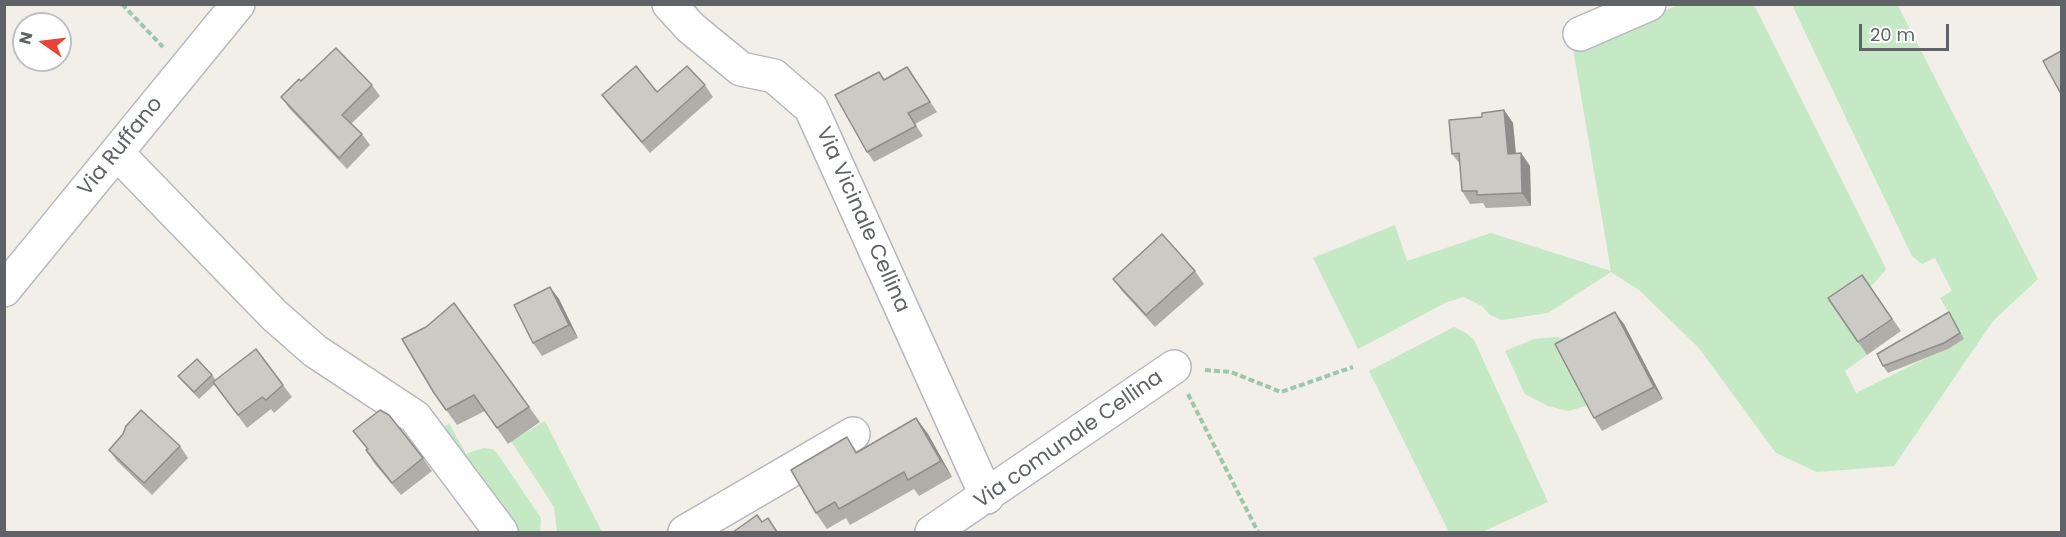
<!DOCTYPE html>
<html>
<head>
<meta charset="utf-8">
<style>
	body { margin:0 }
	#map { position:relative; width:2066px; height:537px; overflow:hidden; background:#f1efe8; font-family:Poppins,sans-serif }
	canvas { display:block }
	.frame { position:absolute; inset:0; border:6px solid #5f6368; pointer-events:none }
	.north { position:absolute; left:12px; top:12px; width:60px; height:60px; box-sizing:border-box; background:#fff; border:2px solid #bfc1c3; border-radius:50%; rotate:284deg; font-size:16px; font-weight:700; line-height:24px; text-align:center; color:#5f6368 }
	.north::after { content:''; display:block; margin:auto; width:21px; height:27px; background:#ea4335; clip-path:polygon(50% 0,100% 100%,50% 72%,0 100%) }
	.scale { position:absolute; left:1859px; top:24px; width:90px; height:27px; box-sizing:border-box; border:3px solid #5f6368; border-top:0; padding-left:8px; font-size:18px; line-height:21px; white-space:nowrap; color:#5f6368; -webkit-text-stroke:4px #fff; paint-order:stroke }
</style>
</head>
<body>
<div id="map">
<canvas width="2066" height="537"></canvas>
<div class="frame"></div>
<div class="north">N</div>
<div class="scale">20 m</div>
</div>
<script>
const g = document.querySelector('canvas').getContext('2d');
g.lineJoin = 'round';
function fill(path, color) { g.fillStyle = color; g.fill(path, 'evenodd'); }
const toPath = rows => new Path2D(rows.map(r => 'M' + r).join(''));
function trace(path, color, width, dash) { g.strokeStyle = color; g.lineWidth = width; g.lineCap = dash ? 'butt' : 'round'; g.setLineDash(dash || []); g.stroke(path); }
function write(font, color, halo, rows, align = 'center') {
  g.font = font + ' Poppins,sans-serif'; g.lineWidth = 4.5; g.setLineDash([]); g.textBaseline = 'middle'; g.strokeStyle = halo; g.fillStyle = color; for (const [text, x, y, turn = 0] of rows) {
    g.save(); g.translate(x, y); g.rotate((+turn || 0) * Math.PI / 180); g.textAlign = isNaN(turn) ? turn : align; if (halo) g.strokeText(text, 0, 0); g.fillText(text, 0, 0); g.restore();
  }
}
fill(toPath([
	[1897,4,2038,279,1993,321,1894,466,1817,472,1776,453,1698,347,1639,290,1611,272,1548,313,1502,320,1490,315,1482,306,1464,297,1447,302,1358,349,1313,258,1395,225,1407,261,1491,233,1611,271,1573,49,1678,5,1754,5,1886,269,1870,288,1837,311,1867,355,1845,371,1856,393,1926,358,1948,349,1964,339,1940,298,1952,291,1935,258,1922,264,1912,256,1792,5],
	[1454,327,1466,333,1474,340,1548,502,1482,532,1449,532,1369,371],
	[1558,337,1567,340,1589,405,1568,411,1548,406,1525,394,1505,351,1534,339],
	[545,421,602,532,557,532,554,507,511,441],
	[449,423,466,454,483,448,493,449,497,453,541,518,540,532,511,532,438,433]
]), '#c5e8c5');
const street = toPath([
	[669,4,691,28,741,69,774,76,811,108,987,497],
	[1580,34,1649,4],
	[117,153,274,315,315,351,415,417,501,532],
	[685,532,853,434],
	[932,532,1174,367]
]);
const secondary = toPath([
	[4,290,238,4]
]);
trace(street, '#b5b8bc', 36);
trace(secondary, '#b6babf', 36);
trace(toPath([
	[122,4,163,47],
	[1205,370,1231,372,1281,392,1353,367],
	[1188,394,1258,532]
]), '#9cc7a9', 4, [6, 3]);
trace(street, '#fff', 33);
trace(secondary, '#fff', 33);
fill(toPath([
	[907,67,937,112,915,124,923,136,874,162,867,152,879,72,884,79],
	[301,81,372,85,380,96,351,124,362,134,370,145,347,169,289,108,281,97],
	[705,85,713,97,650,153,610,106,602,95,657,92],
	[1504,110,1513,123,1516,154,1521,153,1530,166,1531,206,1486,208,1483,203,1470,204,1462,191,1460,164,1452,154,1482,117],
	[1195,271,1204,284,1155,327,1122,291,1113,279],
	[1862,275,1901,331,1867,355,1828,298],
	[550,287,559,299,578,338,542,356,533,343],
	[454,303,540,422,508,444,485,411,457,425,434,393,426,327],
	[1953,319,1964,339,1948,349,1888,373,1883,366],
	[1624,324,1663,399,1602,431,1594,418],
	[212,375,216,380,283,385,292,397,274,413,271,409,247,428,215,384,199,399,183,382,178,376],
	[916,418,928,434,952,477,919,496,914,489,850,525,846,518,827,529,816,513,847,437,857,452],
	[353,431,423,458,432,471,401,495,374,463,366,450,367,449],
	[123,434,180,446,188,458,152,495,117,461,109,450]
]), '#afaea9');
fill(toPath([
	[1504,110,1513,123,1517,167,1508,154],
	[1521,153,1530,166,1531,206,1522,193],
	[550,287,559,299,578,338,569,325],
	[1615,312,1624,324,1663,399,1654,387],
	[916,418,928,434,952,477,941,461]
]), '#8f8d8a');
const building = toPath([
	[336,48,372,85,342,115,362,134,339,158,281,97,299,79,301,81,336,48],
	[2061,51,2061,94,2043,61,2061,51],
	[636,66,657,92,687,66,705,85,642,142,602,95,636,66],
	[907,67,930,102,908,113,916,126,867,152,835,95,879,72,884,80,907,67],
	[1504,110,1508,154,1521,153,1522,193,1477,195,1477,191,1462,191,1459,153,1452,154,1449,120,1482,117,1482,113,1504,110],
	[1162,234,1195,271,1146,315,1113,279,1162,234],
	[1862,275,1892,319,1858,342,1828,298,1862,275],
	[550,287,569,325,533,343,514,305,550,287],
	[454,303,529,407,497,428,474,395,446,410,434,393,402,339,426,327,454,303],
	[1615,312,1654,387,1594,418,1555,344,1615,312],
	[1949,312,1960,333,1944,343,1883,366,1877,354,1949,312],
	[256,349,283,385,266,400,262,397,238,415,213,382,256,349],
	[197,359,212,375,194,392,178,376,197,359],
	[141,410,180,446,144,483,109,450,123,434,126,426,141,410],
	[380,410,389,415,423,458,392,483,366,450,368,449,353,431,380,410],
	[916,418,941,461,908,480,904,472,839,509,835,502,816,513,791,470,847,437,856,453,916,418],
	[757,515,762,522,768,518,777,532,733,532,757,515]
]);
fill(building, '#cccac5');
trace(building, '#8f8d8a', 1.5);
write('21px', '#5f6368', '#fff', [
	["Via Ruffano",121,147,-51],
	["Via Vicinale Cellina",862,220,66],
	["Via comunale Cellina",1069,440,-35]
]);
</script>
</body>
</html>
